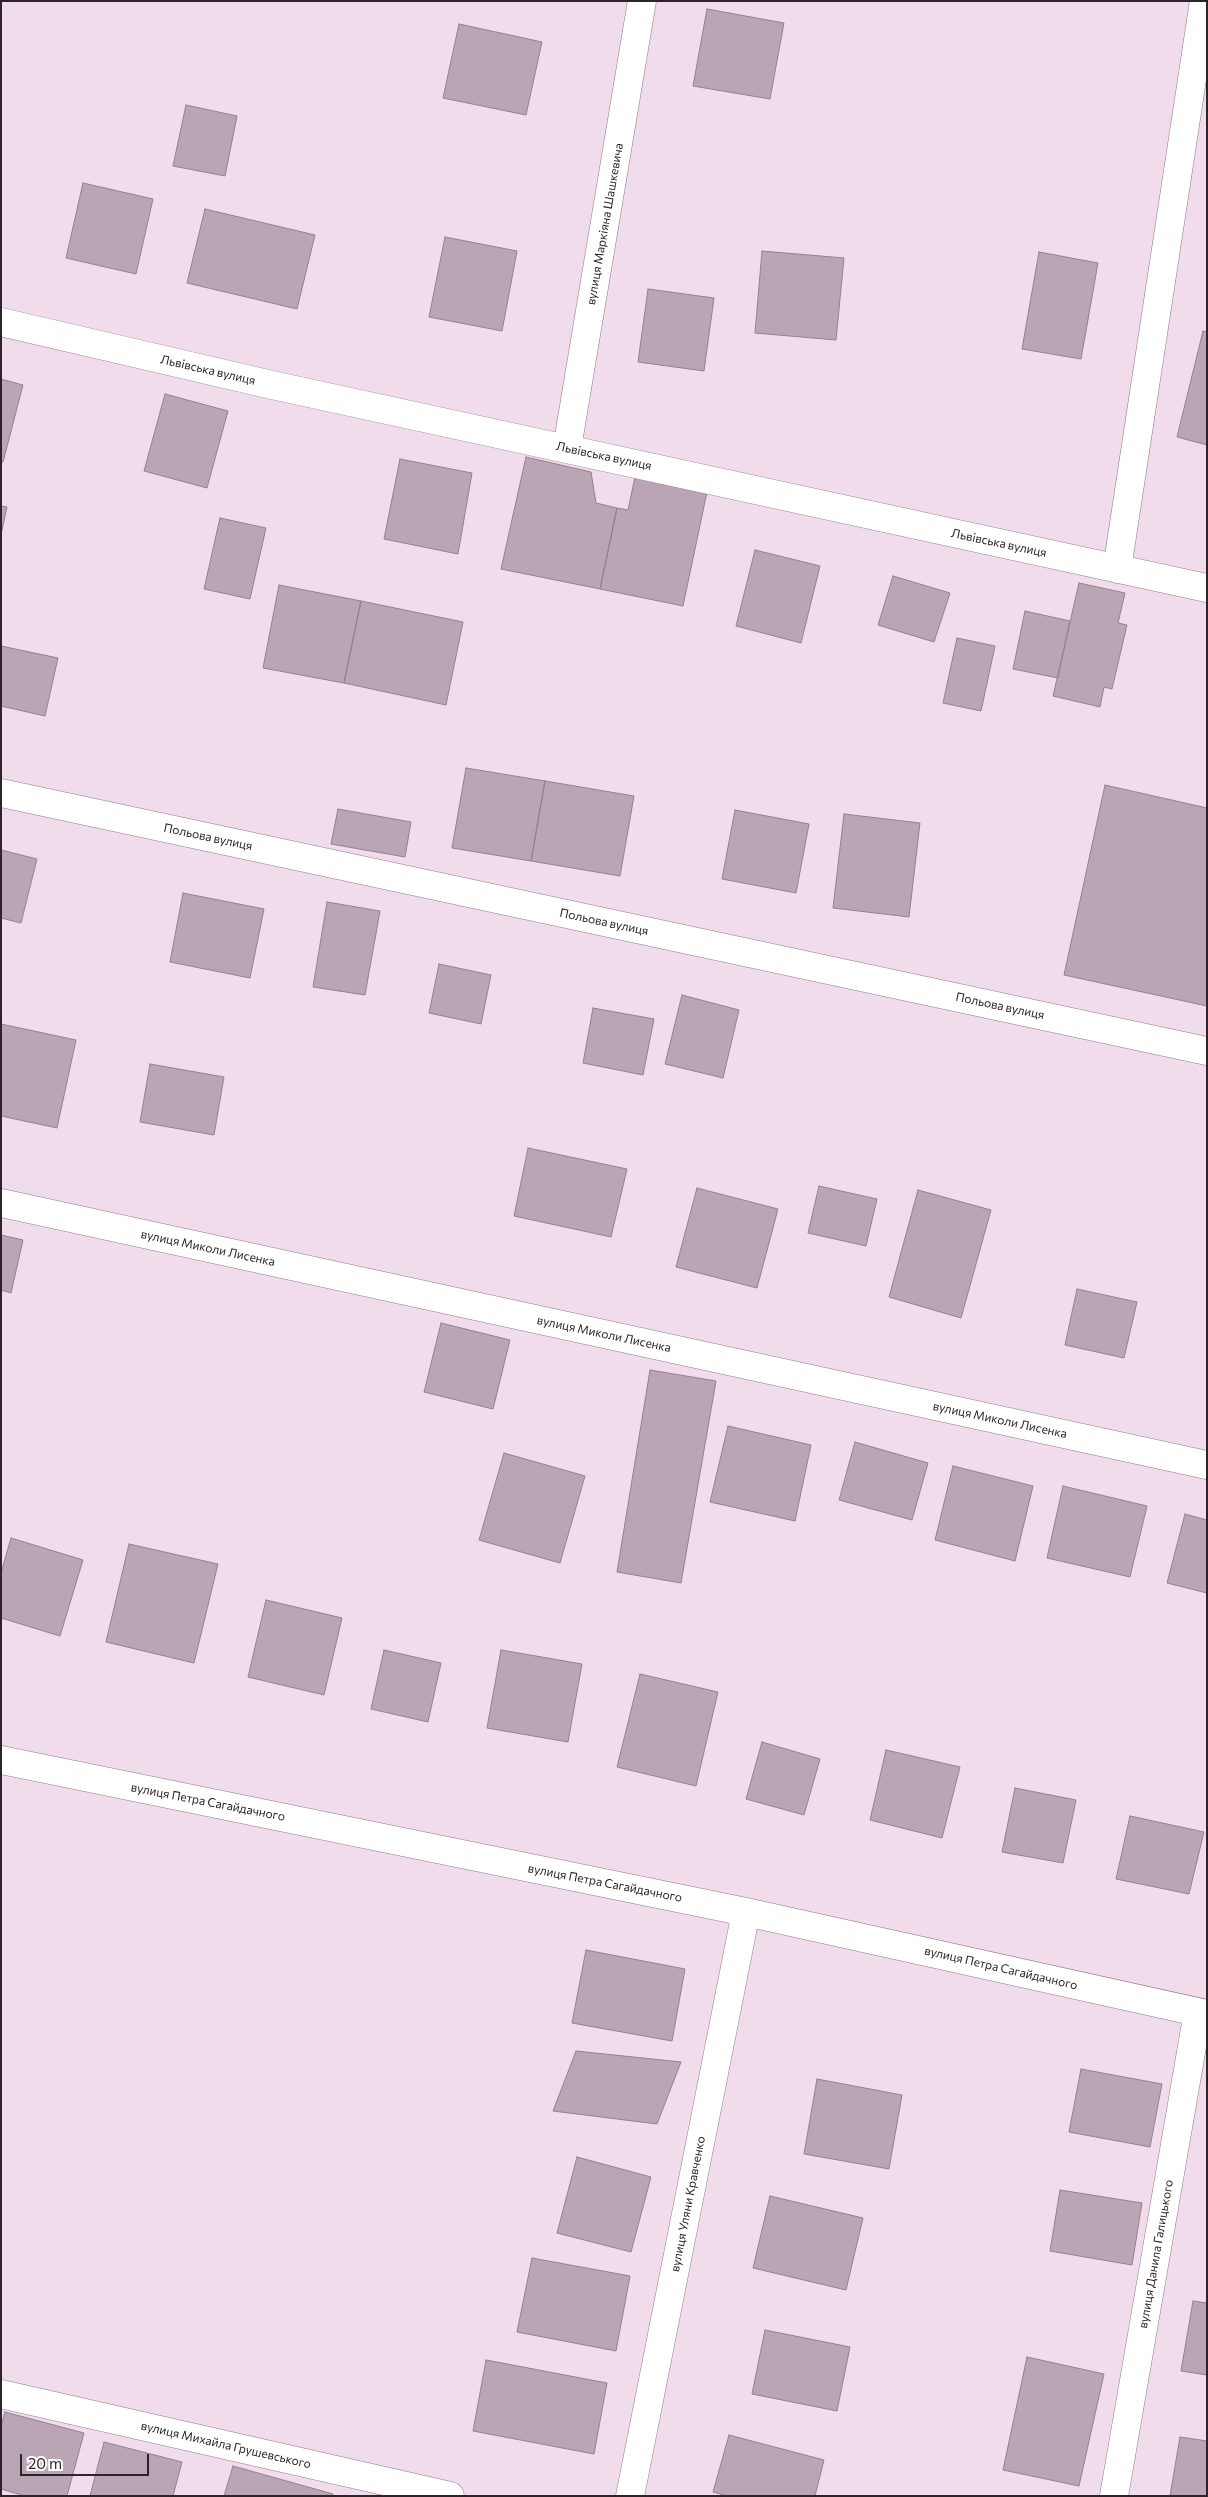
<!DOCTYPE html>
<html>
<head>
<meta charset="utf-8">
<style>
	body { margin:0 }
	#map { position:relative; width:1208px; height:2497px; overflow:hidden; background:#f1dcec; font-family:Commissioner,sans-serif }
	canvas { display:block }
	.frame { position:absolute; inset:0; border:2px solid #2c242a; pointer-events:none }
	.scale { position:absolute; left:20px; top:2454px; width:129px; height:22px; box-sizing:border-box; border:2px solid #2c242a; border-top:0; padding-left:6px; font-size:15px; line-height:18px; white-space:nowrap; color:#2c242a; -webkit-text-stroke:4px #fff; paint-order:stroke }
</style>
</head>
<body>
<div id="map">
<canvas width="1208" height="2497"></canvas>
<div class="frame"></div>
<div class="scale">20 m</div>
</div>
<script>
const g = document.querySelector('canvas').getContext('2d');
g.lineJoin = 'round';
function fill(path, color) { g.fillStyle = color; g.fill(path, 'evenodd'); }
const toPath = rows => new Path2D(rows.map(r => 'M' + r).join(''));
function trace(path, color, width, dash) { g.strokeStyle = color; g.lineWidth = width; g.lineCap = dash ? 'butt' : 'round'; g.setLineDash(dash || []); g.stroke(path); }
function write(font, color, halo, rows, align = 'center') {
  g.font = font + ' Commissioner,sans-serif'; g.lineWidth = 4; g.setLineDash([]); g.textBaseline = 'middle'; g.strokeStyle = halo; g.fillStyle = color; for (const [text, x, y, turn = 0] of rows) {
    g.save(); g.translate(x, y); g.rotate((+turn || 0) * Math.PI / 180); g.textAlign = isNaN(turn) ? turn : align; if (halo) g.strokeText(text, 0, 0); g.fillText(text, 0, 0); g.restore();
  }
}
const building = toPath([
	[707,9,784,23,770,99,693,86,707,9],
	[459,24,542,42,526,115,443,98,459,24],
	[186,105,237,116,225,176,173,166,186,105],
	[83,183,153,199,136,274,66,258,83,183],
	[205,209,315,235,297,309,187,283,205,209],
	[445,237,517,251,502,331,429,317,445,237],
	[762,251,844,258,836,340,755,333,762,251],
	[1039,252,1098,263,1081,359,1022,349,1039,252],
	[648,289,714,298,704,371,638,362,648,289],
	[1203,331,1207,332,1207,445,1177,437,1203,331],
	[1,379,23,385,3,462,1,462,1,379],
	[165,394,228,411,207,488,144,471,165,394],
	[526,457,591,472,596,503,617,508,600,589,501,569,526,457],
	[400,459,472,473,458,554,384,539,400,459],
	[635,477,707,492,683,606,600,589,617,508,628,510,635,477],
	[1,506,7,507,1,535,1,506],
	[220,518,266,528,250,599,204,589,220,518],
	[755,550,820,566,801,643,736,626,755,550],
	[893,576,950,593,934,642,878,625,893,576],
	[1079,583,1125,593,1118,623,1127,625,1112,689,1104,687,1100,707,1053,696,1079,583],
	[279,585,361,601,344,683,263,668,279,585],
	[361,601,463,622,446,705,344,683,361,601],
	[1025,611,1070,621,1058,678,1013,669,1025,611],
	[957,638,995,646,981,711,943,703,957,638],
	[1,646,58,658,45,716,1,706,1,646],
	[466,768,545,781,531,861,452,848,466,768],
	[545,781,634,796,620,876,531,861,545,781],
	[1105,785,1207,808,1207,1006,1064,975,1105,785],
	[338,809,411,822,405,857,331,844,338,809],
	[735,810,809,824,796,893,722,879,735,810],
	[844,814,920,823,909,917,833,908,844,814],
	[1,850,37,859,21,923,1,918,1,850],
	[183,893,264,909,250,978,170,962,183,893],
	[327,902,380,911,365,995,313,987,327,902],
	[439,964,491,975,481,1024,429,1013,439,964],
	[682,995,739,1010,723,1078,665,1064,682,995],
	[593,1008,654,1019,643,1075,583,1063,593,1008],
	[1,1024,76,1040,57,1128,1,1116,1,1024],
	[150,1064,224,1077,214,1135,140,1122,150,1064],
	[528,1148,627,1169,611,1237,514,1216,528,1148],
	[819,1186,877,1199,866,1246,808,1233,819,1186],
	[697,1188,778,1209,757,1288,676,1267,697,1188],
	[918,1190,991,1210,961,1318,889,1297,918,1190],
	[1,1235,23,1240,11,1293,1,1290,1,1235],
	[1077,1289,1137,1302,1124,1358,1065,1345,1077,1289],
	[441,1323,510,1340,493,1409,424,1392,441,1323],
	[650,1370,716,1381,681,1583,617,1572,650,1370],
	[728,1426,811,1445,795,1521,710,1502,728,1426],
	[855,1442,928,1463,912,1520,839,1500,855,1442],
	[504,1453,585,1476,560,1563,479,1540,504,1453],
	[953,1466,1033,1486,1015,1561,935,1540,953,1466],
	[1063,1486,1147,1506,1130,1577,1047,1558,1063,1486],
	[1185,1514,1207,1520,1207,1593,1167,1583,1185,1514],
	[11,1538,83,1560,60,1636,1,1618,1,1573,11,1538],
	[129,1544,218,1564,194,1663,106,1642,129,1544],
	[266,1600,342,1618,324,1695,248,1677,266,1600],
	[384,1650,441,1663,428,1722,371,1709,384,1650],
	[501,1650,582,1664,568,1742,487,1728,501,1650],
	[640,1674,718,1692,696,1786,617,1767,640,1674],
	[762,1742,820,1759,804,1815,746,1799,762,1742],
	[886,1750,960,1767,942,1838,870,1820,886,1750],
	[1015,1788,1076,1800,1063,1863,1002,1852,1015,1788],
	[1130,1816,1204,1832,1189,1894,1116,1879,1130,1816],
	[586,1950,685,1969,672,2041,572,2023,586,1950],
	[576,2051,681,2062,657,2124,553,2111,576,2051],
	[1081,2069,1162,2084,1150,2147,1069,2132,1081,2069],
	[817,2079,902,2095,889,2169,804,2154,817,2079],
	[577,2157,651,2177,631,2252,557,2233,577,2157],
	[1060,2190,1142,2203,1132,2265,1050,2251,1060,2190],
	[770,2196,863,2218,846,2290,753,2268,770,2196],
	[532,2258,630,2276,616,2351,517,2332,532,2258],
	[1193,2301,1207,2303,1207,2375,1181,2371,1193,2301],
	[765,2330,850,2347,837,2411,752,2394,765,2330],
	[1027,2357,1104,2374,1079,2486,1003,2470,1027,2357],
	[486,2360,607,2383,594,2454,473,2431,486,2360],
	[5,2412,84,2433,67,2496,25,2496,1,2489,1,2426,5,2412],
	[729,2435,824,2460,815,2496,727,2496,713,2492,729,2435],
	[1180,2437,1207,2441,1207,2496,1170,2496,1180,2437],
	[104,2442,182,2462,173,2496,90,2496,104,2442],
	[233,2466,333,2494,333,2496,224,2496,233,2466]
]);
fill(building, '#b9a5b4');
trace(building, '#93808f', 1);
const street = toPath([
	[1,322,272,385,1207,588],
	[567,448,642,1],
	[1117,569,1204,1],
	[1,793,1207,1051],
	[1,1203,1207,1465],
	[1,1760,746,1912,1207,2014],
	[1,2394,450,2496],
	[630,2496,746,1912],
	[1114,2496,1198,2012]
]);
trace(street, '#8d7a89', 29);
trace(street, '#fff', 28);
write('12px', '#2c242a', '#fff', [
	["вулиця Маркіяна Шашкевича",605,224,-80],
	["Львівська вулиця",208,370,13],
	["Львівська вулиця",604,456,12],
	["Львівська вулиця",999,543,12],
	["Польова вулиця",208,837,12],
	["Польова вулиця",604,922,12],
	["Польова вулиця",1000,1006,12],
	["вулиця Миколи Лисенка",208,1248,12],
	["вулиця Миколи Лисенка",604,1334,12],
	["вулиця Миколи Лисенка",1000,1420,12],
	["вулиця Петра Сагайдачного",208,1802,11],
	["вулиця Петра Сагайдачного",605,1883,11],
	["вулиця Петра Сагайдачного",1001,1968,13],
	["вулиця Уляни Кравченко",688,2204,-79],
	["вулиця Данила Галицького",1156,2254,-80],
	["вулиця Михайла Грушевського",226,2445,13]
]);
</script>
</body>
</html>
